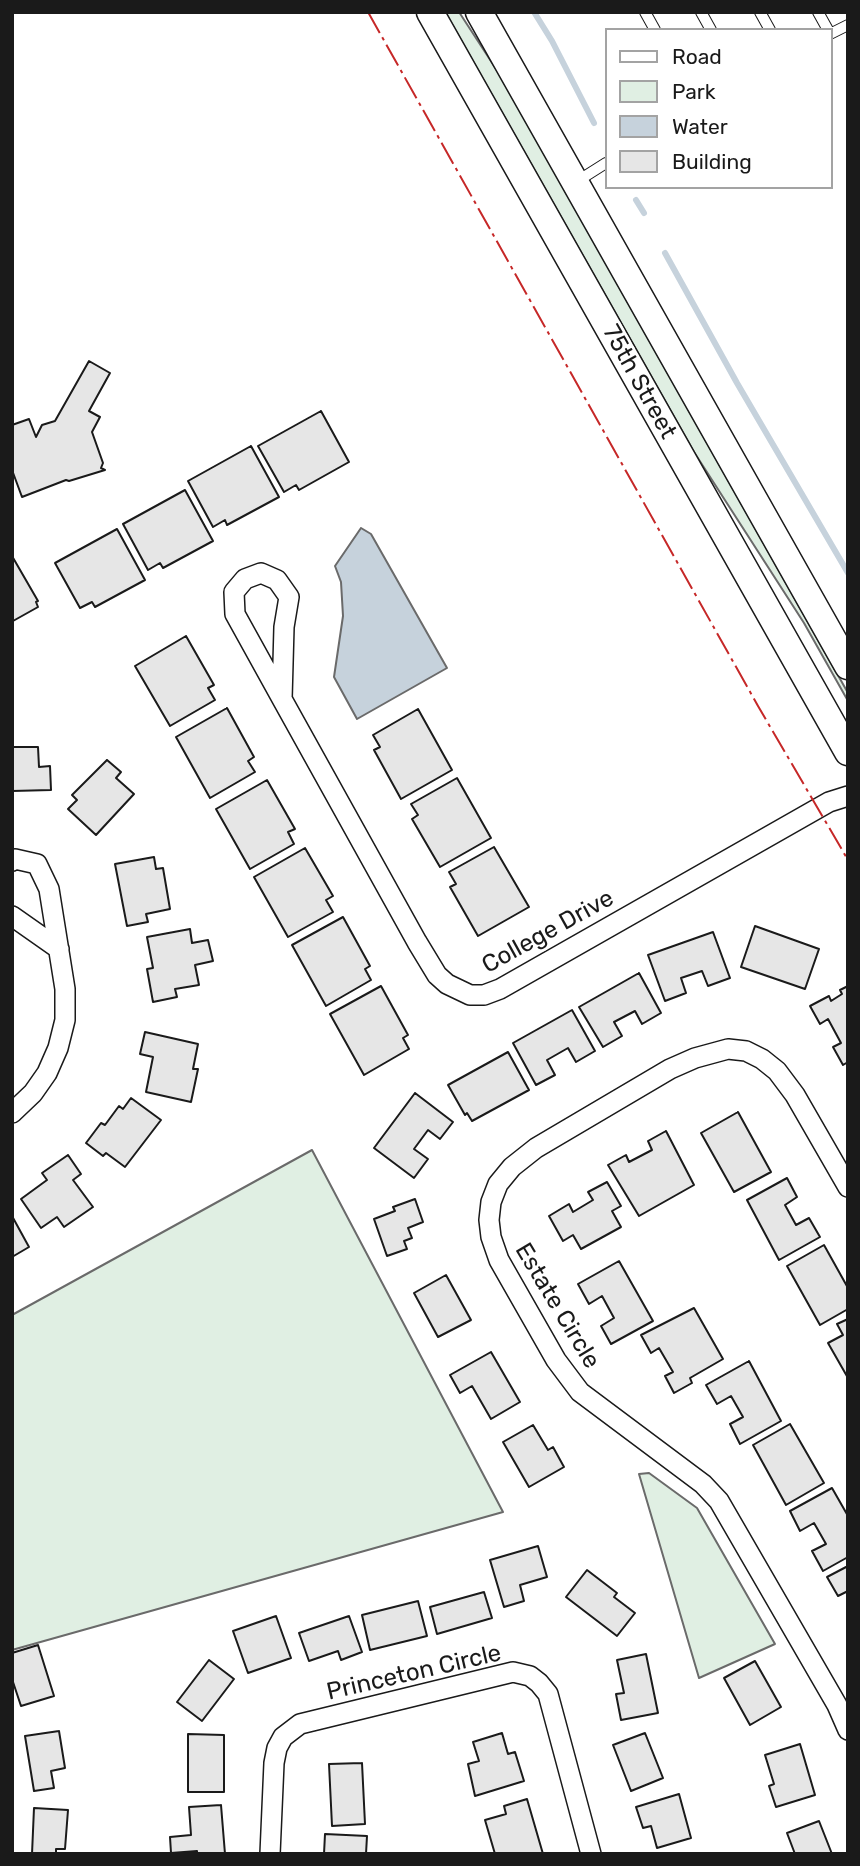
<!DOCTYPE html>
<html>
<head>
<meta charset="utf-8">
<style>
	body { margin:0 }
	#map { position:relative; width:860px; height:1866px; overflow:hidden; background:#fff; font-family:Rubik,sans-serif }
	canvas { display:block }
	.frame { position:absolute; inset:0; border:14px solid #1a1a1a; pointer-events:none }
	.legend { position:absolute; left:605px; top:28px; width:228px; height:161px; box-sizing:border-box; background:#fff; border:2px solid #a3a3a3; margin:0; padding:9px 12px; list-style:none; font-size:21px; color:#1a1a1a }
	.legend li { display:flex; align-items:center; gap:14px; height:35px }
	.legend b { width:35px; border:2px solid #a3a3a3 }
</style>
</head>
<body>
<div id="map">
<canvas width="860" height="1866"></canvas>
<div class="frame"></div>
<ul class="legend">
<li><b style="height:9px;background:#fff"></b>Road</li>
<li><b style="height:19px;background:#e0efe3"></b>Park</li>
<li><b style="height:19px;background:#c6d2dc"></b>Water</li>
<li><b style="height:19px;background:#e6e6e6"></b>Building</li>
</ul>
</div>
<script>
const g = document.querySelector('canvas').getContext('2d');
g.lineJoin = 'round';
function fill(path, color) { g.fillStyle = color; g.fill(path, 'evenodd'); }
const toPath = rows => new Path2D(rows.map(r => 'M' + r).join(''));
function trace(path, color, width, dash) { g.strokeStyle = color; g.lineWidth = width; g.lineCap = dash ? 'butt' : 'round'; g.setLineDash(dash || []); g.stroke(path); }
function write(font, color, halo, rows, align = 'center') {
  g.font = font + ' Rubik,sans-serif'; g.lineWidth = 5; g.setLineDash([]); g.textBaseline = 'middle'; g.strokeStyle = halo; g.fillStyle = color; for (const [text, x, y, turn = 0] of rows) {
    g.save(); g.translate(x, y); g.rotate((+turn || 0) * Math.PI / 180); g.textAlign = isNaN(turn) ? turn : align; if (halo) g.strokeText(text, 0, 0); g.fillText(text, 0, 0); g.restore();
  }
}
const green = toPath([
	[445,12,459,12,500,75,848,693,848,701,804,623,694,452,445,12],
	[312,1150,503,1512,12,1650,12,1315,312,1150],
	[649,1473,697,1508,775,1644,699,1678,639,1474,649,1473]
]);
fill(green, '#e0efe3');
trace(green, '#6a6a6a', 2);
const water = toPath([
	[361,528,371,534,447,668,357,719,334,677,343,616,341,582,335,566,361,528]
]);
fill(water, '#c6d2dc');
trace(water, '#6a6a6a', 2);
trace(toPath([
	[534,12,552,41,594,123],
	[636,200,644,213],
	[665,253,737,383,848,573]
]), '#c6d2dc', 6);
const building = toPath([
	[89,361,110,373,89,411,100,417,92,432,103,463,101,468,105,470,69,481,66,480,22,497,12,470,12,425,29,419,36,437,42,425,55,421,89,361],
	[321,411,349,462,299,490,296,485,284,492,258,446,321,411],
	[251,446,279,497,227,525,225,520,213,527,188,481,251,446],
	[185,490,213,541,163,568,160,563,148,570,123,524,185,490],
	[117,529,145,580,95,607,92,602,80,608,55,563,117,529],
	[12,556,38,601,36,602,38,607,13,621,12,556],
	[186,636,214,685,208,688,215,700,170,726,135,666,186,636],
	[227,708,254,757,248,761,255,772,210,798,176,737,227,708],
	[418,709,452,770,401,799,374,750,380,747,373,735,418,709],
	[12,747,38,747,39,767,50,766,51,790,12,791,12,747],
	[107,760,121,772,116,778,134,794,96,835,68,809,77,800,72,795,107,760],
	[457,778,491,838,440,867,412,819,418,815,411,804,457,778],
	[267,780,295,829,288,832,294,844,250,869,216,809,267,780],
	[494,847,529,907,478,936,450,887,456,884,449,872,494,847],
	[305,848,333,896,326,900,333,912,288,937,254,877,305,848],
	[154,857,156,869,163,868,170,909,146,914,148,922,127,926,115,864,154,857],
	[343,917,370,966,365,969,371,980,326,1006,292,945,343,917],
	[755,926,819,949,805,989,741,967,755,926],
	[190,929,192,943,208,940,213,961,195,965,199,985,175,989,177,997,153,1002,147,969,153,968,147,937,190,929],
	[713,932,730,978,708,986,702,971,681,978,686,993,665,1001,648,955,713,932],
	[639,973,661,1013,642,1024,635,1011,614,1022,622,1036,603,1047,579,1007,639,973],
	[381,986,408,1035,403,1038,409,1049,364,1075,330,1014,381,986],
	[848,986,848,1062,843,1065,833,1047,841,1043,828,1019,820,1024,810,1006,829,996,831,1001,842,994,840,990,848,986],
	[572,1010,595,1051,576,1062,568,1048,547,1060,555,1075,536,1085,513,1043,572,1010],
	[145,1032,198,1044,193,1069,198,1069,191,1102,146,1092,153,1057,140,1054,145,1032],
	[508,1052,529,1090,472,1121,467,1113,465,1115,448,1085,508,1052],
	[415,1093,453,1122,440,1139,428,1130,414,1149,428,1159,414,1178,374,1148,415,1093],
	[131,1098,161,1120,125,1167,106,1153,103,1156,86,1143,101,1123,105,1125,119,1106,123,1109,131,1098],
	[738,1112,771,1172,734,1192,701,1133,738,1112],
	[666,1131,694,1185,639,1216,608,1165,626,1155,629,1162,652,1150,648,1141,666,1131],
	[68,1155,81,1174,73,1180,93,1207,64,1227,57,1217,41,1228,21,1199,47,1180,42,1173,68,1155],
	[787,1178,797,1197,785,1205,796,1225,809,1218,820,1237,779,1260,747,1200,787,1178],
	[607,1182,621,1206,612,1211,621,1227,581,1249,573,1235,563,1241,549,1216,569,1204,573,1212,593,1200,588,1192,607,1182],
	[415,1199,423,1222,408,1228,412,1238,404,1241,407,1249,387,1256,374,1219,395,1211,393,1207,415,1199],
	[12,1216,29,1247,12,1257,12,1216],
	[824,1245,848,1288,848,1309,820,1325,787,1266,824,1245],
	[619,1261,653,1321,611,1344,601,1326,614,1318,602,1296,589,1304,578,1284,619,1261],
	[446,1275,471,1320,438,1337,414,1293,446,1275],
	[694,1308,723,1359,690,1378,692,1383,674,1393,665,1376,673,1372,659,1348,651,1353,641,1335,694,1308],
	[848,1319,848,1378,828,1343,843,1335,837,1324,848,1319],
	[491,1352,520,1402,491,1419,472,1386,460,1393,450,1375,491,1352],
	[749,1361,781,1421,740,1444,730,1424,743,1417,731,1396,717,1404,706,1385,749,1361],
	[790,1424,824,1483,786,1505,753,1445,790,1424],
	[533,1425,548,1450,553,1447,564,1467,529,1487,503,1442,533,1425],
	[832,1488,848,1516,848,1557,823,1571,812,1551,826,1544,814,1523,800,1531,790,1511,832,1488],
	[538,1546,547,1577,520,1585,524,1601,504,1607,490,1560,538,1546],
	[848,1566,848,1591,838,1596,827,1577,848,1566],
	[587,1570,617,1593,614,1597,635,1613,617,1636,566,1597,587,1570],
	[484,1592,492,1618,437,1634,430,1607,484,1592],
	[418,1601,427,1636,370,1650,362,1615,418,1601],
	[276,1616,291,1658,248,1673,233,1631,276,1616],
	[349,1616,362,1652,341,1660,338,1651,309,1661,299,1633,349,1616],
	[38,1645,54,1696,21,1706,12,1679,12,1653,38,1645],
	[646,1654,658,1713,621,1720,616,1694,624,1693,617,1660,646,1654],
	[209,1660,234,1679,202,1721,177,1702,209,1660],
	[755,1661,781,1707,750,1725,724,1678,755,1661],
	[59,1731,65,1768,51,1771,54,1788,34,1791,25,1736,59,1731],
	[502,1733,508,1754,515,1752,524,1781,475,1796,468,1764,479,1761,473,1742,502,1733],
	[645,1733,663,1778,631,1791,613,1745,645,1733],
	[188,1734,224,1735,224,1792,188,1792,188,1734],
	[800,1744,815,1795,776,1807,769,1786,774,1784,765,1755,800,1744],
	[362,1763,365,1824,332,1826,329,1764,362,1763],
	[679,1794,691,1838,657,1848,651,1826,643,1828,636,1807,679,1794],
	[527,1799,543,1854,495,1854,485,1820,506,1814,504,1806,527,1799],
	[221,1805,225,1854,197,1854,197,1851,171,1853,170,1837,191,1835,189,1807,221,1805],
	[34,1808,68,1810,65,1849,56,1849,56,1854,32,1854,34,1808],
	[819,1821,832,1854,795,1854,787,1833,819,1821],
	[325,1834,367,1836,366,1854,324,1854,325,1834]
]);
fill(building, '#e6e6e6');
trace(building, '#1a1a1a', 2);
const service = toPath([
	[645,12,655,30],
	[701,12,711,30],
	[760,12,770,30],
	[818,12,828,30],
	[830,34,848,25],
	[576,182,606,163]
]);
const minor = toPath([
	[282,699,284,627,289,597,277,580,261,573,245,579,234,592,235,614,282,699,417,942,437,975,447,984,470,995,484,995,500,989,829,802,848,796],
	[12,861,15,859,37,864,49,889,65,989,65,1020,58,1048,47,1073,33,1093,12,1113],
	[12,916,59,949],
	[848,1187,795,1095,777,1071,762,1059,746,1051,728,1049,695,1058,670,1069,536,1148,512,1167,498,1184,491,1202,489,1220,491,1237,499,1260,556,1360,580,1392,703,1484,719,1501,837,1705,848,1730],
	[270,1854,274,1763,277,1748,283,1737,300,1724,513,1672,530,1676,539,1683,548,1694,591,1854]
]);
const secondary = toPath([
	[430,12,848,752],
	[479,12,848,666]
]);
trace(service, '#1a1a1a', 12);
trace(minor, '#1a1a1a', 22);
trace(secondary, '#1a1a1a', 29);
trace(service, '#fff', 10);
trace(minor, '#fff', 19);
trace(secondary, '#fff', 26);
trace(toPath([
	[368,12,758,706,848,860]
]), '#c62828', 2, [24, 5, 3.5, 5]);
write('24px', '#1a1a1a', '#fff', [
	["75th Street",639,382,61],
	["College Drive",548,932,-29],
	["Estate Circle",557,1306,59],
	["Princeton Circle",414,1673,-13]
]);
</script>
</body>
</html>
